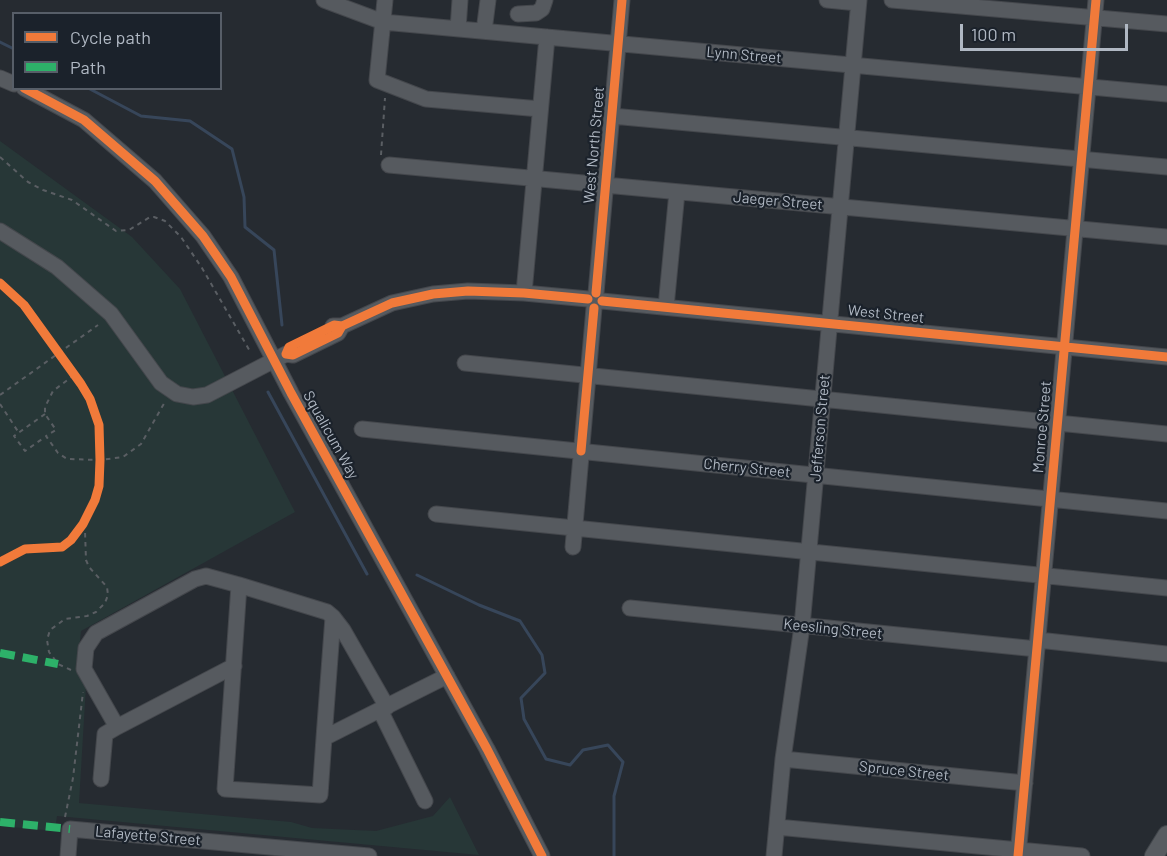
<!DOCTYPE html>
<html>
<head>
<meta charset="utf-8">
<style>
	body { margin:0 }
	#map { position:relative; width:1167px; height:856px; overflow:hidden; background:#262b31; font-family:Barlow,sans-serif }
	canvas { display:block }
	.legend { position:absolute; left:12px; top:12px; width:210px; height:78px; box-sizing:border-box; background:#1b222b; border:2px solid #575e68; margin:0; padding:8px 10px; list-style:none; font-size:18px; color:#b0b8c3 }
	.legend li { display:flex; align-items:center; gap:12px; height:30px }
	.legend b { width:30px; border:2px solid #575e68 }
	.scale { position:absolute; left:960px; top:24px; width:168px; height:27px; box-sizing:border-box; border:3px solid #b0b8c3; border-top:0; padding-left:8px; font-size:18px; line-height:21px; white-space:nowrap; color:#b0b8c3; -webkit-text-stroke:4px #1b222b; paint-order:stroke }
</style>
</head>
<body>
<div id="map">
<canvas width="1167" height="856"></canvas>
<ul class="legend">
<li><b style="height:8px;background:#f17a3a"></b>Cycle path</li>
<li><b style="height:8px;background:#2db169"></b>Path</li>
</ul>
<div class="scale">100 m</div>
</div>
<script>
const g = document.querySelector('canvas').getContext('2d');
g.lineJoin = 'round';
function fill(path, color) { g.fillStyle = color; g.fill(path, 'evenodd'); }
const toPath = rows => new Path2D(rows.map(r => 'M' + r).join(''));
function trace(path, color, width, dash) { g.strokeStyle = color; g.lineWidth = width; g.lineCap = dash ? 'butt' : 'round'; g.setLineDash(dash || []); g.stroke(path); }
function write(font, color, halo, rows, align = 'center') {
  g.font = font + ' Barlow,sans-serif'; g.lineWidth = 4.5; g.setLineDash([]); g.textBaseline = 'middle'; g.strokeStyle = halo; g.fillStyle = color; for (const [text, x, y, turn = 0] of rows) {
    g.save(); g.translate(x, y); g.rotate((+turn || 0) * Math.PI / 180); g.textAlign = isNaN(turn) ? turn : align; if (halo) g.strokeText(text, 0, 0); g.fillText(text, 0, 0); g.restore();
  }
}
fill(toPath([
	[0,141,132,237,180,289,295,512,81,631,77,670,86,686,79,803,291,822,312,828,376,831,433,816,450,797,479,855,57,816,55,831,0,826]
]), '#273737');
trace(toPath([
	[0,42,14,49],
	[88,88,141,116,190,121,232,149,244,197,245,227,274,250,282,325],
	[268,392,367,574],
	[417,575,479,605,520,621,542,655,545,673,521,698,524,719,546,759,570,765,583,750,608,745,623,762,614,796,614,856]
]), '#37465a', 3);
const minor = toPath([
	[324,0,383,22,1167,94],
	[385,0,377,80,426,99,540,109],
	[827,0,858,3],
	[892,0,1167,24],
	[518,14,536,13,542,9,545,0],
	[458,29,460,0],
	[484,31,488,0],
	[0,78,14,84],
	[24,88,84,120,155,181,203,236,231,277,291,393,487,749,542,856],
	[612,116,1167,167],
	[389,165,1167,237],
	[0,231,57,267,111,314,161,383,177,394,193,397,207,395,286,354,293,355,338,333,342,326],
	[524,293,547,37],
	[596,293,622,0],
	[602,301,1167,357],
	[666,307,677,192],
	[333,326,342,326,392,303,433,294,468,291,524,293,588,299],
	[465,363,1167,434],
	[362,429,1167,511],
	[436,514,1167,588],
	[573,547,594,308],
	[630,608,1037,649],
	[1038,640,1167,654],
	[234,666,117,727,84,669,86,648,96,633,195,579,206,576,239,585],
	[387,707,343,630,333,617,327,612,239,585,225,789,320,795,324,738,407,696,447,676],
	[380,710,425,801],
	[324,738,333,617],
	[783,759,1025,783],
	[101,779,105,734,117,727],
	[777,827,1082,856],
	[68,856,70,829,369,856],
	[774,856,783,759,802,626,859,0],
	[1018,856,1096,0]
]);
const major = toPath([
	[1154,856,1167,835]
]);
trace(minor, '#44474c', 17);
trace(major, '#41464b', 20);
trace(toPath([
	[381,155,385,98],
	[0,157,28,182,43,190,72,200,116,231,129,230,150,217,154,217,165,221,181,237,202,268,251,353],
	[74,375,53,391,45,407,45,414,56,430,46,436,58,453,67,459,100,460,123,457,141,444,166,400],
	[0,395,98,325],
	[0,404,19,433],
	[45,414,14,436,25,451,45,437],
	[71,670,58,664,49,652,47,640,50,630,65,619,87,616,96,612,105,603,108,595,107,587,89,567,86,560,85,531,83,524],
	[65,817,73,778,83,692]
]), '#5a5e63', 2, [4.5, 4.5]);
trace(minor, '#565a5f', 15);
trace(major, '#585c61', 18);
trace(toPath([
	[0,653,58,664],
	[0,822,70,829]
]), '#2db169', 8, [15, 8]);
trace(toPath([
	[24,88,84,120,155,181,203,236,231,277,291,393,487,749,542,856],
	[0,283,24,305,81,384,90,399,99,425,100,460,99,486,95,500,83,524,71,540,62,547,25,549,0,562],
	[596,293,622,0],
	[602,301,1167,357],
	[342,326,338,333,293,355,286,354,289,347,334,325,342,326,392,303,433,294,468,291,524,293,588,299],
	[581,451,594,308],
	[1018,856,1096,0]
]), '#f17a3a', 9);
write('15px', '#b0b8c3', '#1b222b', [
	["Lynn Street",744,55,5],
	["West North Street",594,145,-85],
	["Jaeger Street",778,201,5],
	["West Street",886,314,6],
	["Monroe Street",1042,427,-85],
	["Jefferson Street",820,428,-85],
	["Squalicum Way",331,435,61],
	["Cherry Street",747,468,6],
	["Keesling Street",833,629,6],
	["Spruce Street",904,771,6],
	["Lafayette Street",148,836,5]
]);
</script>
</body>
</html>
